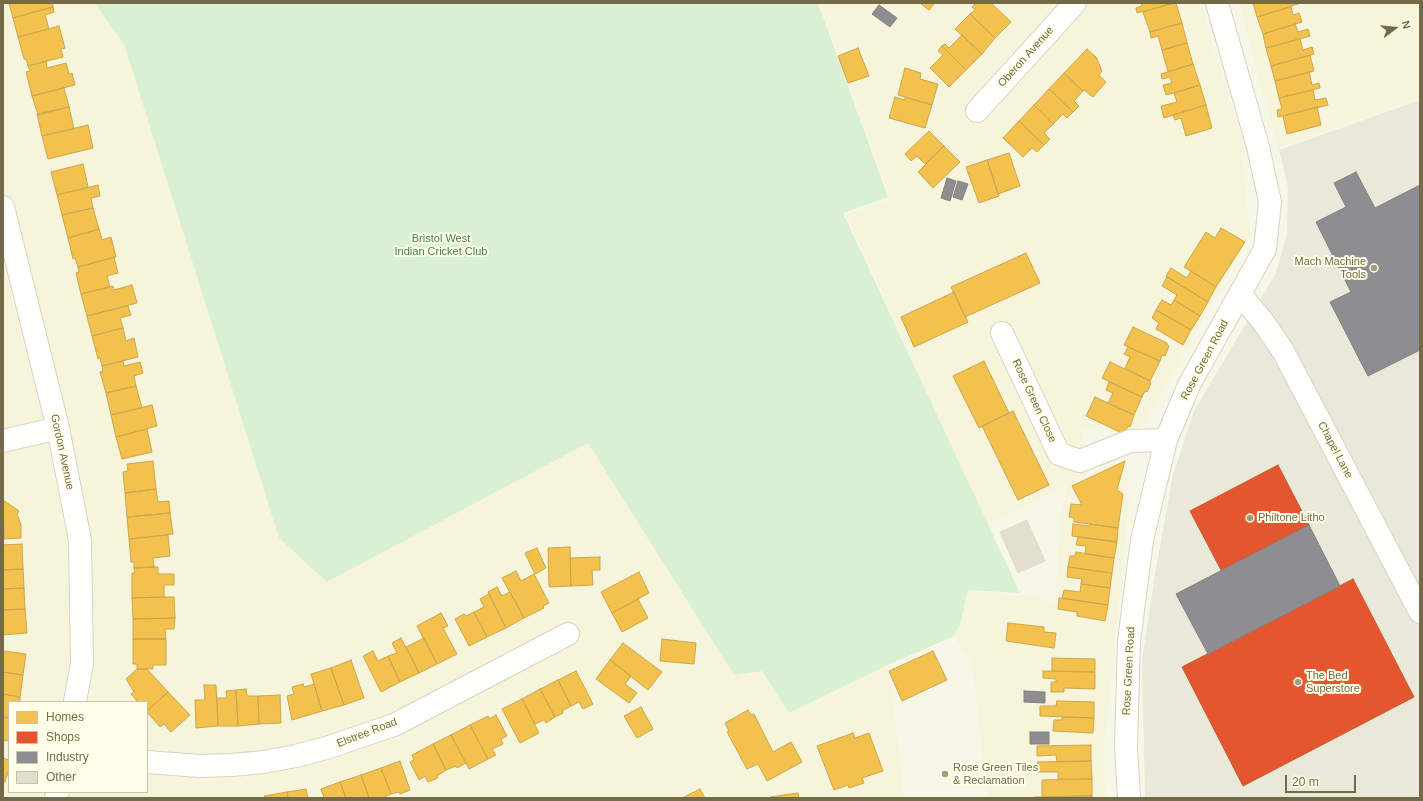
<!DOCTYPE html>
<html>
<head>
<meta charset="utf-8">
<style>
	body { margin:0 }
	#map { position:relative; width:1423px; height:801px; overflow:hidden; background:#f7f7e8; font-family:Arial,sans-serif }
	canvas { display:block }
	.frame { position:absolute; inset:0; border:4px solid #756a48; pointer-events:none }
	.legend { position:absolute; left:8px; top:701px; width:140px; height:92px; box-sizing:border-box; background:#ffffe9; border:1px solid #c8c3a9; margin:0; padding:5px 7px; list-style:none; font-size:12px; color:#756a48 }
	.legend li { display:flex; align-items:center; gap:8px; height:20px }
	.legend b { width:20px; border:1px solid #c8c3a9 }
	.north { position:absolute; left:1375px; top:8px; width:40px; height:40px; -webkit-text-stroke:3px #ffffe9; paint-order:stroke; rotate:74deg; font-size:11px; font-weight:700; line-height:16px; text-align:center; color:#756a48 }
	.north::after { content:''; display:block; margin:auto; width:14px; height:18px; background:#756a48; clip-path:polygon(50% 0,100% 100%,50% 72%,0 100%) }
	.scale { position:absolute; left:1285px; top:775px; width:71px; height:18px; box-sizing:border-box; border:2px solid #756a48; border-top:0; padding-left:5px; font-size:12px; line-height:14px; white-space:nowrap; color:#756a48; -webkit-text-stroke:3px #ffffe9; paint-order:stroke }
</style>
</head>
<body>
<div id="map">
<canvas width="1423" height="801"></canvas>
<div class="frame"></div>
<ul class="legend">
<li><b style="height:11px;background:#f2c14e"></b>Homes</li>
<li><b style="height:11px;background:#e4572e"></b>Shops</li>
<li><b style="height:11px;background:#8d8d92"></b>Industry</li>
<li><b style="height:11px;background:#e1decd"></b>Other</li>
</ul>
<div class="north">N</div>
<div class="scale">20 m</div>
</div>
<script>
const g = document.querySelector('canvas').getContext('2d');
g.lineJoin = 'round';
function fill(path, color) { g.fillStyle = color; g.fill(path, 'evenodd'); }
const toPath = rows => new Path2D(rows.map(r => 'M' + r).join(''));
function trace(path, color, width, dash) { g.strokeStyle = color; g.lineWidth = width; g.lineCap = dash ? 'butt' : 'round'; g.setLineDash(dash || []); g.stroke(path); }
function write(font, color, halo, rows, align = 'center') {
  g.font = font + ' Arial,sans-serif'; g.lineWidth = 4; g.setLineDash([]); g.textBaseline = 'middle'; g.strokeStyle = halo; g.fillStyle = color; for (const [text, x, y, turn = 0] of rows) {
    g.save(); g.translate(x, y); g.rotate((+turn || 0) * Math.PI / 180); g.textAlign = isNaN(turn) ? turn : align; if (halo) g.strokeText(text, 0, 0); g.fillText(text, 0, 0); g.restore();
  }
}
fill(toPath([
	[3,3,93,3,124,44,279,538,327,582,588,443,762,671,789,713,890,664,889,671,904,798,3,798],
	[9,702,147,702,147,792,9,792],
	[819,3,1200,3,1240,133,1250,235,1142,428,1124,436,1101,424,1082,431,1086,475,1080,479,1127,459,1129,503,1103,758,1106,798,988,798,972,665,954,636,960,625,968,590,1028,596,1055,603,1061,514,1068,485,987,524,846,214,890,199],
	[1239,3,1420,3,1420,98,1278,148]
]), '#f6f4db');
fill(toPath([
	[1420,100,1420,798,1145,798,1142,661,1155,574,1173,475,1194,411,1276,273,1287,234,1288,188,1279,150]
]), '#eae8d9');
fill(toPath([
	[94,3,818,3,888,197,843,213,1020,593,968,590,960,625,954,636,890,664,789,713,762,671,734,675,588,443,327,582,279,538,124,44]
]), '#d9f0d3');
const homes = toPath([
	[9,3,52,3,53,7,13,18,9,3],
	[920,3,935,3,929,10,920,3],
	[976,3,991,3,1011,22,995,38,970,14,975,10,972,7,976,3],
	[1141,3,1174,3,1137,13,1136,8,1142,6,1141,3],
	[1174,3,1176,3,1182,23,1150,32,1143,12,1174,3],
	[1253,3,1301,3,1257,17,1253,3],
	[53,7,54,12,45,15,49,29,18,37,13,18,53,7],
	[1291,7,1293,15,1299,13,1302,22,1263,34,1257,17,1291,7],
	[970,14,995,38,982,54,955,29,970,14],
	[1182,23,1187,43,1162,50,1158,36,1151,38,1150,32,1182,23],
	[1295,24,1298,32,1308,29,1310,36,1266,48,1263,34,1295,24],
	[59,26,65,48,61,49,63,57,28,66,26,59,24,59,18,37,59,26],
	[962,35,982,54,966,70,942,46,945,44,949,48,962,35],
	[1300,39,1303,50,1312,47,1314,54,1271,66,1266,48,1300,39],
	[1187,43,1193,64,1168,72,1162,50,1187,43],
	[942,46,966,70,949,87,930,68,943,55,938,51,942,46],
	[858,48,869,76,848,83,838,56,858,48],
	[1087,49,1096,57,1102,71,1099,75,1106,82,1093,97,1084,90,1083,91,1064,73,1087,49],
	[1310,55,1314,71,1275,81,1271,66,1310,55],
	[46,61,47,68,66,63,69,74,72,73,75,85,32,96,26,72,30,71,28,66,46,61],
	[1193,64,1200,85,1166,95,1163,85,1172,83,1170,77,1162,79,1161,74,1193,64],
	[905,68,921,73,920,79,938,84,932,105,898,95,905,68],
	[1309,72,1312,85,1319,83,1320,88,1279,98,1275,81,1309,72],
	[1064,73,1083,91,1074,101,1079,106,1073,112,1049,89,1064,73],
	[1200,85,1206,105,1164,118,1161,106,1177,102,1174,93,1200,85],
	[64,88,69,107,38,115,32,96,64,88],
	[1049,89,1073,112,1067,118,1063,114,1053,124,1034,105,1049,89],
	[1313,90,1315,100,1326,98,1328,105,1278,117,1277,110,1282,109,1279,98,1313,90],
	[895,97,905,100,905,97,932,105,925,128,889,118,895,97],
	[1034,105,1053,124,1044,133,1050,139,1044,145,1019,121,1034,105],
	[1206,105,1212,128,1186,136,1181,118,1175,120,1173,115,1206,105],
	[69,107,74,129,42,136,37,114,69,107],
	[1317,107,1321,125,1287,134,1283,116,1317,107],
	[1019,121,1044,145,1037,152,1032,148,1023,157,1003,138,1019,121],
	[88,125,93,148,48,159,42,136,88,125],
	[929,131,944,146,925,164,917,156,911,161,905,154,929,131],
	[944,146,960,162,933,188,918,172,944,146],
	[1009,153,1020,186,998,194,987,160,1009,153],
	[987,160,999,196,979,203,966,167,987,160],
	[83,164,88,187,57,195,51,172,83,164],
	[98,185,100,196,91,198,93,208,62,215,57,195,98,185],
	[93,208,99,229,68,238,62,215,93,208],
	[1221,228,1245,242,1216,287,1184,267,1206,232,1215,238,1221,228],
	[99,229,102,240,111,237,116,257,78,267,75,258,73,259,68,238,99,229],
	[1026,253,1040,283,965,317,951,287,1026,253],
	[114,257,118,273,107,276,110,287,81,294,76,273,79,272,78,267,114,257],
	[1171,268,1187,278,1191,271,1216,287,1208,302,1166,276,1171,268],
	[1167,277,1208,302,1200,316,1174,300,1177,295,1162,286,1167,277],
	[132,285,137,303,87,316,81,294,113,286,114,290,132,285],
	[954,292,968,322,914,347,901,317,954,292],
	[1162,300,1171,305,1174,300,1200,316,1191,330,1156,310,1162,300],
	[128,306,131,315,120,318,123,328,92,336,87,316,128,306],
	[1156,310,1191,330,1183,345,1156,329,1159,323,1152,318,1156,310],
	[1133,327,1167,343,1167,345,1169,346,1165,356,1162,355,1160,361,1124,345,1133,327],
	[123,328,126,341,134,338,138,357,102,366,100,358,98,359,92,336,123,328],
	[1128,347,1160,361,1150,381,1125,368,1130,357,1124,354,1128,347],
	[123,361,124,366,140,362,143,373,134,376,136,386,106,393,100,372,103,371,102,366,123,361],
	[984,361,1009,413,979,428,953,376,984,361],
	[1110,362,1150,381,1150,383,1151,383,1147,392,1145,391,1142,397,1102,378,1110,362],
	[1109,382,1142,397,1134,415,1108,403,1113,393,1106,390,1109,382],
	[136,386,142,408,111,415,106,393,136,386],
	[1095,397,1134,415,1130,427,1128,426,1124,434,1086,416,1095,397],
	[152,405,157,426,116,437,111,415,152,405],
	[1013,411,1049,485,1018,500,982,426,1013,411],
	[147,429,152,452,122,459,116,437,147,429],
	[153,461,156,489,125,493,123,472,128,471,127,464,153,461],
	[1125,461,1117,490,1123,494,1118,528,1074,522,1074,518,1069,517,1071,504,1082,505,1072,486,1125,461],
	[156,489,158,502,169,501,170,513,127,517,125,493,156,489],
	[3,500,19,511,17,514,21,525,21,538,4,539,3,500],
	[170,513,173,534,129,539,127,517,170,513],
	[1073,524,1089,526,1090,524,1118,528,1117,542,1072,536,1073,524],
	[168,535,170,556,153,558,154,567,134,568,134,562,131,562,129,539,168,535],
	[1078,537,1117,542,1114,558,1085,554,1086,546,1076,545,1078,537],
	[22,544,23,569,3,570,3,545,22,544],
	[570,547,571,586,549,587,548,548,570,547],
	[537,548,546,568,535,574,525,553,537,548],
	[1076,552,1114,558,1112,573,1068,567,1070,556,1075,556,1076,552],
	[600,557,600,570,592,570,593,585,571,586,570,558,600,557],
	[154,567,158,567,158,574,174,574,174,585,164,585,164,597,132,598,132,573,135,573,134,568,154,567],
	[1068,567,1112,573,1110,588,1081,584,1082,579,1067,577,1068,567],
	[23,569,24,588,3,589,3,570,23,569],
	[516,571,521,581,534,574,549,603,543,606,544,608,524,618,502,578,516,571],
	[639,572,649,593,612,613,601,592,639,572],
	[1081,584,1110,588,1108,605,1062,598,1064,590,1080,592,1081,584],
	[497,587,502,596,510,592,524,618,506,628,488,592,497,587],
	[24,588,25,609,3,610,3,589,24,588],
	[489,594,506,628,487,637,474,612,484,607,480,599,489,594],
	[164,597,174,597,175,618,133,619,132,598,164,597],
	[1059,598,1108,605,1105,621,1077,616,1077,612,1058,609,1059,598],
	[638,599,648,618,622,632,612,613,638,599],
	[25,609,27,633,3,635,3,610,25,609],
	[474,612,487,637,469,646,455,619,464,614,466,616,474,612],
	[441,613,448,626,443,628,457,654,437,664,417,626,441,613],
	[175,618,174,629,165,629,166,639,133,639,133,619,175,618],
	[1008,623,1044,627,1044,632,1056,633,1054,648,1006,641,1008,623],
	[401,638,419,673,400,682,388,656,397,653,392,643,401,638],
	[424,638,437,664,419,673,406,647,424,638],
	[133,639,166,639,166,665,153,665,153,669,137,669,137,664,133,664,133,639],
	[662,639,696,643,694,664,660,661,662,639],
	[623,643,662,672,648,690,610,660,623,643],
	[3,651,26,654,23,675,3,672,3,651],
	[373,651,378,661,388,656,400,682,381,692,363,656,373,651],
	[933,651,947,680,902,701,889,671,933,651],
	[1052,658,1095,659,1095,672,1052,671,1052,658],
	[351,660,364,698,344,705,331,668,351,660],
	[610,660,631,676,625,684,637,693,629,703,596,679,610,660],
	[331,668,344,705,322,711,311,674,331,668],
	[137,669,147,669,168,692,147,711,147,702,138,702,131,694,134,692,126,679,137,669],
	[576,671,593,704,583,709,579,702,571,706,558,680,576,671],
	[1043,671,1095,672,1095,689,1064,688,1064,692,1051,692,1051,682,1056,682,1056,679,1043,678,1043,671],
	[3,672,23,675,20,697,3,694,3,672],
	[558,680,571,706,562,711,563,713,555,717,540,689,558,680],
	[303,684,304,687,314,684,322,711,292,720,287,696,294,694,292,687,303,684],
	[204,685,216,685,218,726,196,728,195,700,205,700,204,685],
	[246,689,247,696,258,696,259,724,238,726,236,690,246,689],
	[540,689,555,717,546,723,544,720,535,724,522,699,540,689],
	[236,690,238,726,218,726,217,698,227,698,226,691,236,690],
	[168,692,190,715,171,732,164,724,160,727,147,712,147,711,168,692],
	[3,694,20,697,20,702,9,702,9,718,3,717,3,694],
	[280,695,281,723,259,724,258,696,280,695],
	[522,699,539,733,520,743,502,709,522,699],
	[1057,701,1094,702,1094,718,1040,716,1040,706,1056,706,1057,701],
	[641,707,653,729,637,738,624,716,641,707],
	[748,710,751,715,754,714,773,752,791,742,802,762,767,781,758,764,747,769,727,732,729,731,725,723,748,710],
	[496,715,507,736,501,739,503,744,492,749,496,755,488,759,470,725,488,716,489,719,496,715],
	[3,717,9,718,9,741,3,740,3,717],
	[1062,717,1094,718,1093,733,1053,731,1054,720,1062,720,1062,717],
	[470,725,488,759,469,769,451,735,470,725],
	[853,733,855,738,869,733,883,771,862,778,864,783,849,788,848,785,834,790,817,746,853,733],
	[451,735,466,763,457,768,456,766,446,770,433,744,451,735],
	[433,744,446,770,437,776,438,778,428,782,425,776,419,780,410,762,414,760,412,755,433,744],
	[1091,745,1091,761,1057,762,1056,755,1037,756,1037,746,1091,745],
	[3,758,9,760,9,769,5,782,3,781,3,758],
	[400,761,410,790,400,794,399,792,391,794,381,768,400,761],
	[1091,761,1092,779,1058,779,1058,772,1037,772,1037,762,1091,761],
	[381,768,391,794,382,798,369,798,361,775,381,768],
	[361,775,369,798,346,798,340,782,361,775],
	[1092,779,1092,796,1042,797,1042,780,1092,779],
	[340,782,346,798,324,798,321,789,340,782],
	[306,789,308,798,288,798,287,792,306,789],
	[700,789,705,798,682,798,700,789],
	[287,792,288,798,265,798,264,796,287,792],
	[798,793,799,798,770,798,770,797,798,793],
	[1092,796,1092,798,1034,798,1034,797,1092,796]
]);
fill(homes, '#f2c14e');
trace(homes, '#cca74c', 1);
const shops = toPath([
	[1278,465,1309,525,1221,570,1190,511,1278,465],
	[1353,579,1414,697,1243,786,1182,667,1353,579]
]);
fill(shops, '#e4572e');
trace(shops, '#c35d36', 1);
const industry = toPath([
	[879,5,897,18,890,27,872,14,879,5],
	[1356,172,1375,208,1420,185,1420,350,1368,376,1330,302,1351,292,1316,222,1346,207,1334,183,1356,172],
	[947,178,956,181,950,201,941,198,947,178],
	[958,181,968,184,962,200,953,197,958,181],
	[1309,525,1340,586,1208,654,1176,594,1309,525],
	[1024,691,1045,692,1045,703,1024,702,1024,691],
	[1030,732,1049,732,1049,744,1030,744,1030,732]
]);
fill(industry, '#8d8d92');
trace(industry, '#86827c', 1);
const building = toPath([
	[1027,520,1045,561,1018,573,1000,532,1027,520]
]);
fill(building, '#e1decd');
trace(building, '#e0ddca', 1);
const minor = toPath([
	[977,111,1075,3],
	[3,207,58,428,80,540,82,663,75,702],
	[1240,294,1264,323,1283,351,1420,612],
	[1002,333,1059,454,1080,461,1130,441,1166,440],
	[3,441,58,428],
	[147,762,199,766,232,765,264,762,296,756,326,748,394,725,568,634],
	[56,798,58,792],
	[1129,798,1126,747,1129,641,1142,540,1166,440,1189,385,1265,249,1270,202,1258,147,1217,3]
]);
trace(minor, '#d6d4c3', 24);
trace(minor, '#fefefc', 22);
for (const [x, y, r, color] of [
	[1374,268,4,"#a29b80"],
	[1250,518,4,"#a29b80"],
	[1298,682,4,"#a29b80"],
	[945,774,4,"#a29b80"]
]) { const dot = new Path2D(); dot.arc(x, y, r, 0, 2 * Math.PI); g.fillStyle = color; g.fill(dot); trace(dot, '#ffffe9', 1.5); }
write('11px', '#756a48', '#ffffe9', [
	["Oberon Avenue",1026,57,-48],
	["Rose Green Road",1205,360,-62],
	["Rose Green Close",1034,401,65],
	["Chapel Lane",1335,450,62],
	["Gordon Avenue",62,452,78],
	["Rose Green Road",1129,671,-87],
	["Elstree Road",367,733,-21]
]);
write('11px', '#428148', '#ffffe9', [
	["Bristol West",441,239],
	["Indian Cricket Club",441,252]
]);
write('11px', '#756a48', '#ffffe9', [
	["Mach Machine",1366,262,"right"],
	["Tools",1366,275,"right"],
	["Philtone Litho",1258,518],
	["The Bed",1306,676],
	["Superstore",1306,689],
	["Rose Green Tiles",953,768],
	["& Reclamation",953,781]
], 'left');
</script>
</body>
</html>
